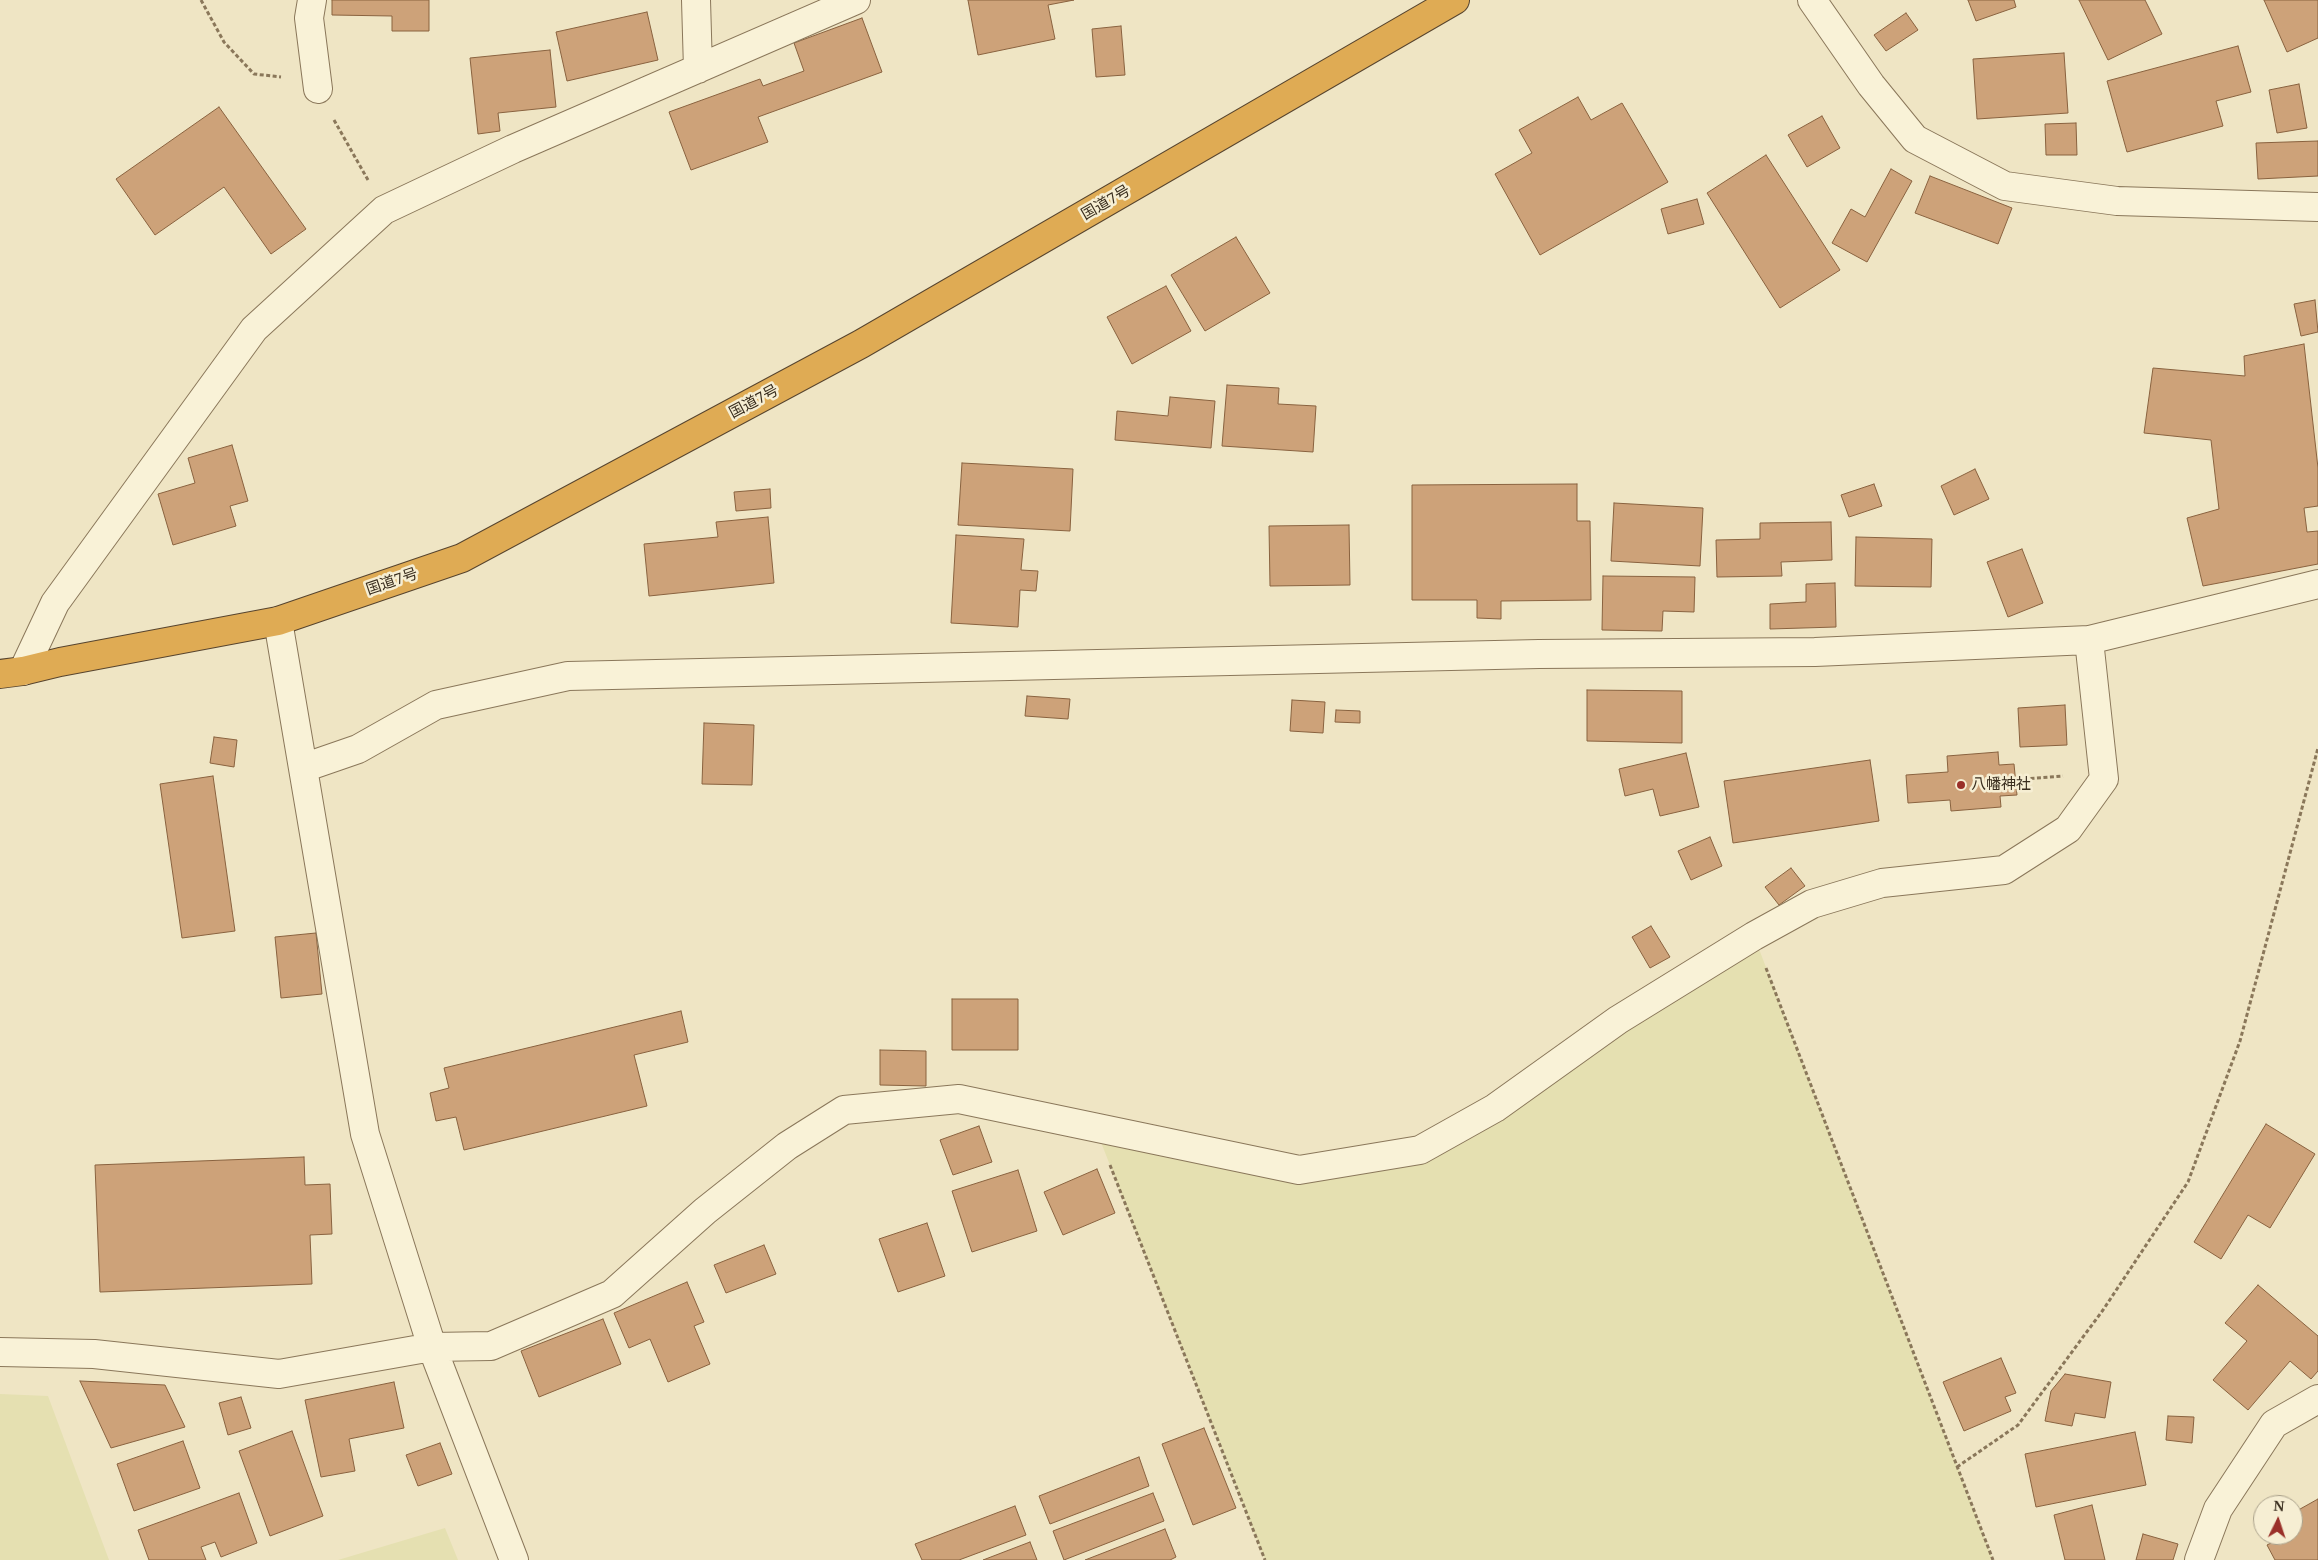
<!DOCTYPE html>
<html>
<head>
<meta charset="utf-8">
<style>
	body { margin:0 }
	#map { position:relative; width:2318px; height:1560px; overflow:hidden; background:#efe5c4; font-family:"Noto Serif",serif }
	canvas { display:block }
	.north { position:absolute; left:2253px; top:1495px; width:50px; height:50px; box-sizing:border-box; background:#f6eed3; border:1px solid #aaa18b; border-radius:50%; rotate:4deg; font-size:14px; font-weight:700; line-height:20px; text-align:center; color:#392d1e }
	.north::after { content:''; display:block; margin:auto; width:18px; height:22px; background:#9a3029; clip-path:polygon(50% 0,100% 100%,50% 72%,0 100%) }
</style>
</head>
<body>
<div id="map">
<canvas width="2318" height="1560"></canvas>
<div class="north">N</div>
</div>
<script>
const g = document.querySelector('canvas').getContext('2d');
g.lineJoin = 'round';
function fill(path, color) { g.fillStyle = color; g.fill(path, 'evenodd'); }
const toPath = rows => new Path2D(rows.map(r => 'M' + r).join(''));
function trace(path, color, width, dash) { g.strokeStyle = color; g.lineWidth = width; g.lineCap = dash ? 'butt' : 'round'; g.setLineDash(dash || []); g.stroke(path); }
function write(font, color, halo, rows, align = 'center') {
  g.font = font + ' "Noto Serif","Noto Sans JP",serif'; g.lineWidth = 5; g.setLineDash([]); g.textBaseline = 'middle'; g.strokeStyle = halo; g.fillStyle = color; for (const [text, x, y, turn = 0] of rows) {
    g.save(); g.translate(x, y); g.rotate((+turn || 0) * Math.PI / 180); g.textAlign = isNaN(turn) ? turn : align; if (halo) g.strokeText(text, 0, 0); g.fillText(text, 0, 0); g.restore();
  }
}
fill(toPath([
	[1754,936,1993,1560,1265,1560,1095,1127,1299,1170,1420,1150],
	[0,1394,48,1396,109,1560,0,1560],
	[445,1528,458,1560,338,1560]
]), '#e5e0b1');
const building = toPath([
	[332,0,429,0,429,31,392,31,392,16,332,15,332,0],
	[968,0,1074,0,1048,5,1055,39,978,55,968,0],
	[1968,0,2014,0,2016,7,1976,21,1968,0],
	[2079,0,2145,0,2162,34,2108,60,2079,0],
	[2264,0,2318,0,2318,38,2287,52,2264,0],
	[647,12,658,60,567,81,556,32,647,12],
	[1906,13,1918,30,1886,51,1874,35,1906,13],
	[862,18,882,72,758,117,768,142,691,170,669,112,760,79,763,86,804,71,794,43,862,18],
	[1121,26,1125,75,1096,77,1092,29,1121,26],
	[2238,46,2251,92,2216,101,2223,126,2127,152,2107,81,2238,46],
	[550,50,556,107,498,113,500,131,478,134,470,58,550,50],
	[2064,53,2068,113,1977,119,1973,59,2064,53],
	[2299,84,2307,128,2277,133,2269,90,2299,84],
	[1578,97,1591,120,1622,103,1668,182,1540,255,1495,174,1532,153,1519,130,1578,97],
	[219,107,306,229,271,254,224,187,155,235,116,179,219,107],
	[1822,116,1840,148,1807,167,1788,135,1822,116],
	[2076,123,2077,155,2046,155,2045,124,2076,123],
	[2318,141,2318,176,2258,179,2256,143,2318,141],
	[1766,155,1840,270,1780,308,1707,193,1766,155],
	[1891,169,1912,181,1867,262,1832,243,1851,209,1865,217,1891,169],
	[1930,176,2012,208,1998,244,1915,213,1930,176],
	[1697,199,1704,224,1668,234,1661,209,1697,199],
	[1236,237,1270,293,1205,331,1171,275,1236,237],
	[1166,286,1191,331,1132,364,1107,317,1166,286],
	[2315,300,2318,332,2301,336,2294,304,2315,300],
	[2304,344,2318,468,2318,506,2304,508,2307,532,2318,531,2318,564,2203,586,2187,518,2219,509,2211,440,2144,433,2153,368,2245,376,2244,356,2304,344],
	[1227,385,1279,388,1278,404,1316,406,1313,452,1222,446,1227,385],
	[1170,397,1215,401,1211,448,1115,440,1117,411,1168,416,1170,397],
	[232,445,248,501,230,506,236,526,173,545,158,494,195,483,188,458,232,445],
	[962,463,1073,469,1070,531,958,525,962,463],
	[1975,469,1989,499,1954,515,1941,486,1975,469],
	[1577,484,1577,521,1590,521,1591,600,1501,601,1501,619,1477,618,1477,600,1412,600,1412,485,1577,484],
	[1874,484,1882,506,1849,517,1841,495,1874,484],
	[770,489,771,508,736,511,734,492,770,489],
	[1614,503,1703,508,1700,566,1611,561,1614,503],
	[768,517,774,583,649,596,644,544,718,537,716,522,768,517],
	[1831,522,1832,560,1781,562,1782,576,1717,577,1716,540,1760,539,1760,523,1831,522],
	[1349,525,1350,585,1270,586,1269,526,1349,525],
	[956,535,1024,539,1021,570,1038,571,1036,591,1020,590,1018,627,951,623,956,535],
	[1856,537,1932,539,1931,587,1855,586,1856,537],
	[2022,549,2043,603,2008,617,1987,562,2022,549],
	[1603,576,1695,577,1694,612,1663,611,1662,631,1602,630,1603,576],
	[1835,583,1836,627,1770,629,1770,604,1806,602,1806,584,1835,583],
	[1587,690,1682,691,1682,743,1587,741,1587,690],
	[1027,696,1070,699,1068,719,1025,716,1027,696],
	[1292,700,1325,702,1323,733,1290,731,1292,700],
	[2065,705,2067,745,2020,747,2018,708,2065,705],
	[1336,710,1360,711,1360,723,1335,722,1336,710],
	[704,723,754,725,752,785,702,784,704,723],
	[214,737,237,740,234,767,210,763,214,737],
	[1998,752,1999,765,2014,764,2017,795,2000,796,2001,807,1951,811,1950,800,1908,803,1906,775,1948,772,1947,756,1998,752],
	[1686,753,1699,807,1660,816,1653,789,1625,796,1619,769,1686,753],
	[1870,760,1879,821,1733,843,1724,781,1870,760],
	[213,776,235,931,182,938,160,784,213,776],
	[1710,837,1722,866,1691,880,1678,851,1710,837],
	[1791,868,1805,886,1779,905,1765,887,1791,868],
	[1651,926,1670,957,1650,968,1632,937,1651,926],
	[316,933,322,994,281,998,275,937,316,933],
	[952,999,1018,999,1018,1050,952,1050,952,999],
	[681,1011,688,1042,634,1055,647,1106,464,1150,456,1117,436,1121,430,1093,449,1088,444,1068,681,1011],
	[880,1050,926,1051,926,1086,880,1085,880,1050],
	[2266,1124,2315,1154,2270,1228,2248,1215,2221,1259,2194,1242,2266,1124],
	[979,1126,992,1162,953,1175,940,1140,979,1126],
	[304,1157,305,1185,330,1184,332,1234,310,1235,312,1284,100,1292,95,1165,304,1157],
	[1097,1169,1115,1213,1063,1235,1044,1192,1097,1169],
	[1018,1170,1037,1231,972,1252,952,1191,1018,1170],
	[927,1223,945,1276,898,1292,879,1239,927,1223],
	[764,1245,776,1274,726,1293,714,1265,764,1245],
	[687,1282,704,1322,694,1326,710,1364,668,1382,650,1339,629,1348,614,1313,687,1282],
	[2258,1285,2318,1336,2318,1371,2311,1379,2290,1361,2248,1410,2213,1380,2247,1341,2225,1323,2258,1285],
	[603,1319,621,1364,539,1397,521,1351,603,1319],
	[2001,1358,2016,1393,2005,1397,2011,1411,1964,1431,1943,1382,2001,1358],
	[2065,1374,2111,1382,2105,1418,2075,1413,2072,1426,2045,1421,2051,1391,2065,1374],
	[80,1381,165,1385,185,1427,111,1448,80,1381],
	[394,1382,404,1428,349,1439,355,1471,321,1477,305,1400,394,1382],
	[241,1397,251,1428,228,1435,219,1403,241,1397],
	[2168,1416,2194,1417,2192,1443,2166,1440,2168,1416],
	[1204,1428,1236,1508,1193,1525,1162,1444,1204,1428],
	[292,1431,323,1516,270,1536,239,1451,292,1431],
	[2135,1432,2146,1485,2036,1507,2025,1454,2135,1432],
	[183,1441,200,1488,134,1511,117,1464,183,1441],
	[440,1443,452,1474,418,1486,406,1455,440,1443],
	[1139,1457,1149,1486,1050,1524,1039,1496,1139,1457],
	[239,1493,257,1543,221,1557,215,1542,201,1547,206,1560,149,1560,138,1530,239,1493],
	[1153,1493,1164,1521,1064,1560,1053,1531,1153,1493],
	[2318,1499,2318,1560,2275,1560,2267,1545,2277,1540,2274,1535,2293,1535,2293,1513,2318,1499],
	[2092,1505,2105,1560,2065,1560,2054,1515,2092,1505],
	[1015,1506,1026,1535,959,1560,922,1560,915,1544,1015,1506],
	[1165,1529,1176,1557,1170,1560,1085,1560,1165,1529],
	[2143,1534,2178,1544,2173,1560,2136,1560,2143,1534],
	[1030,1542,1037,1560,983,1560,1030,1542]
]);
fill(building, '#cda279');
trace(building, '#89623f', 1);
const street = toPath([
	[312,0,309,18,318,89],
	[696,0,698,69],
	[1812,0,1871,85,1915,139,2005,186,2117,201,2318,207],
	[278,621,365,1134,432,1347,514,1560],
	[23,671,55,603,254,329,384,210,513,149,856,0],
	[303,768,358,749,436,705,568,676,1539,654,1815,652,2089,640,2318,584],
	[0,1352,94,1354,279,1374,432,1347,491,1346,612,1294,705,1211,787,1146,844,1110,959,1099,1299,1170,1420,1150,1495,1108,1618,1020,1754,936,1812,904,1882,883,2004,870,2068,829,2104,779,2089,640],
	[2199,1560,2218,1509,2274,1424,2318,1399]
]);
const highway = toPath([
	[0,674,23,671,60,662,278,621,462,558,861,344,1455,0]
]);
trace(street, '#8a775a', 30);
trace(highway, '#57442e', 30);
trace(toPath([
	[201,0,224,42,254,74,281,77],
	[334,120,368,180],
	[2024,779,2063,776],
	[1766,968,1993,1560],
	[1110,1165,1265,1560],
	[1957,1467,2018,1425,2103,1310,2188,1182,2240,1041,2318,748]
]), '#8a775a', 3, [4, 2.5]);
trace(street, '#f9f2d7', 28);
trace(highway, '#dfab54', 28);
for (const [x, y, r, color] of [
	[1961,785,5,"#9a3029"]
]) { const dot = new Path2D(); dot.arc(x, y, r, 0, 2 * Math.PI); g.fillStyle = color; g.fill(dot); trace(dot, '#f6eed3', 2); }
write('15px', '#392d1e', '#f6eed3', [
	["国道7号",1106,203,-30],
	["国道7号",754,402,-28],
	["国道7号",392,582,-19]
]);
write('15px', '#392d1e', '#f6eed3', [
	["八幡神社",1971,785]
], 'left');
</script>
</body>
</html>
